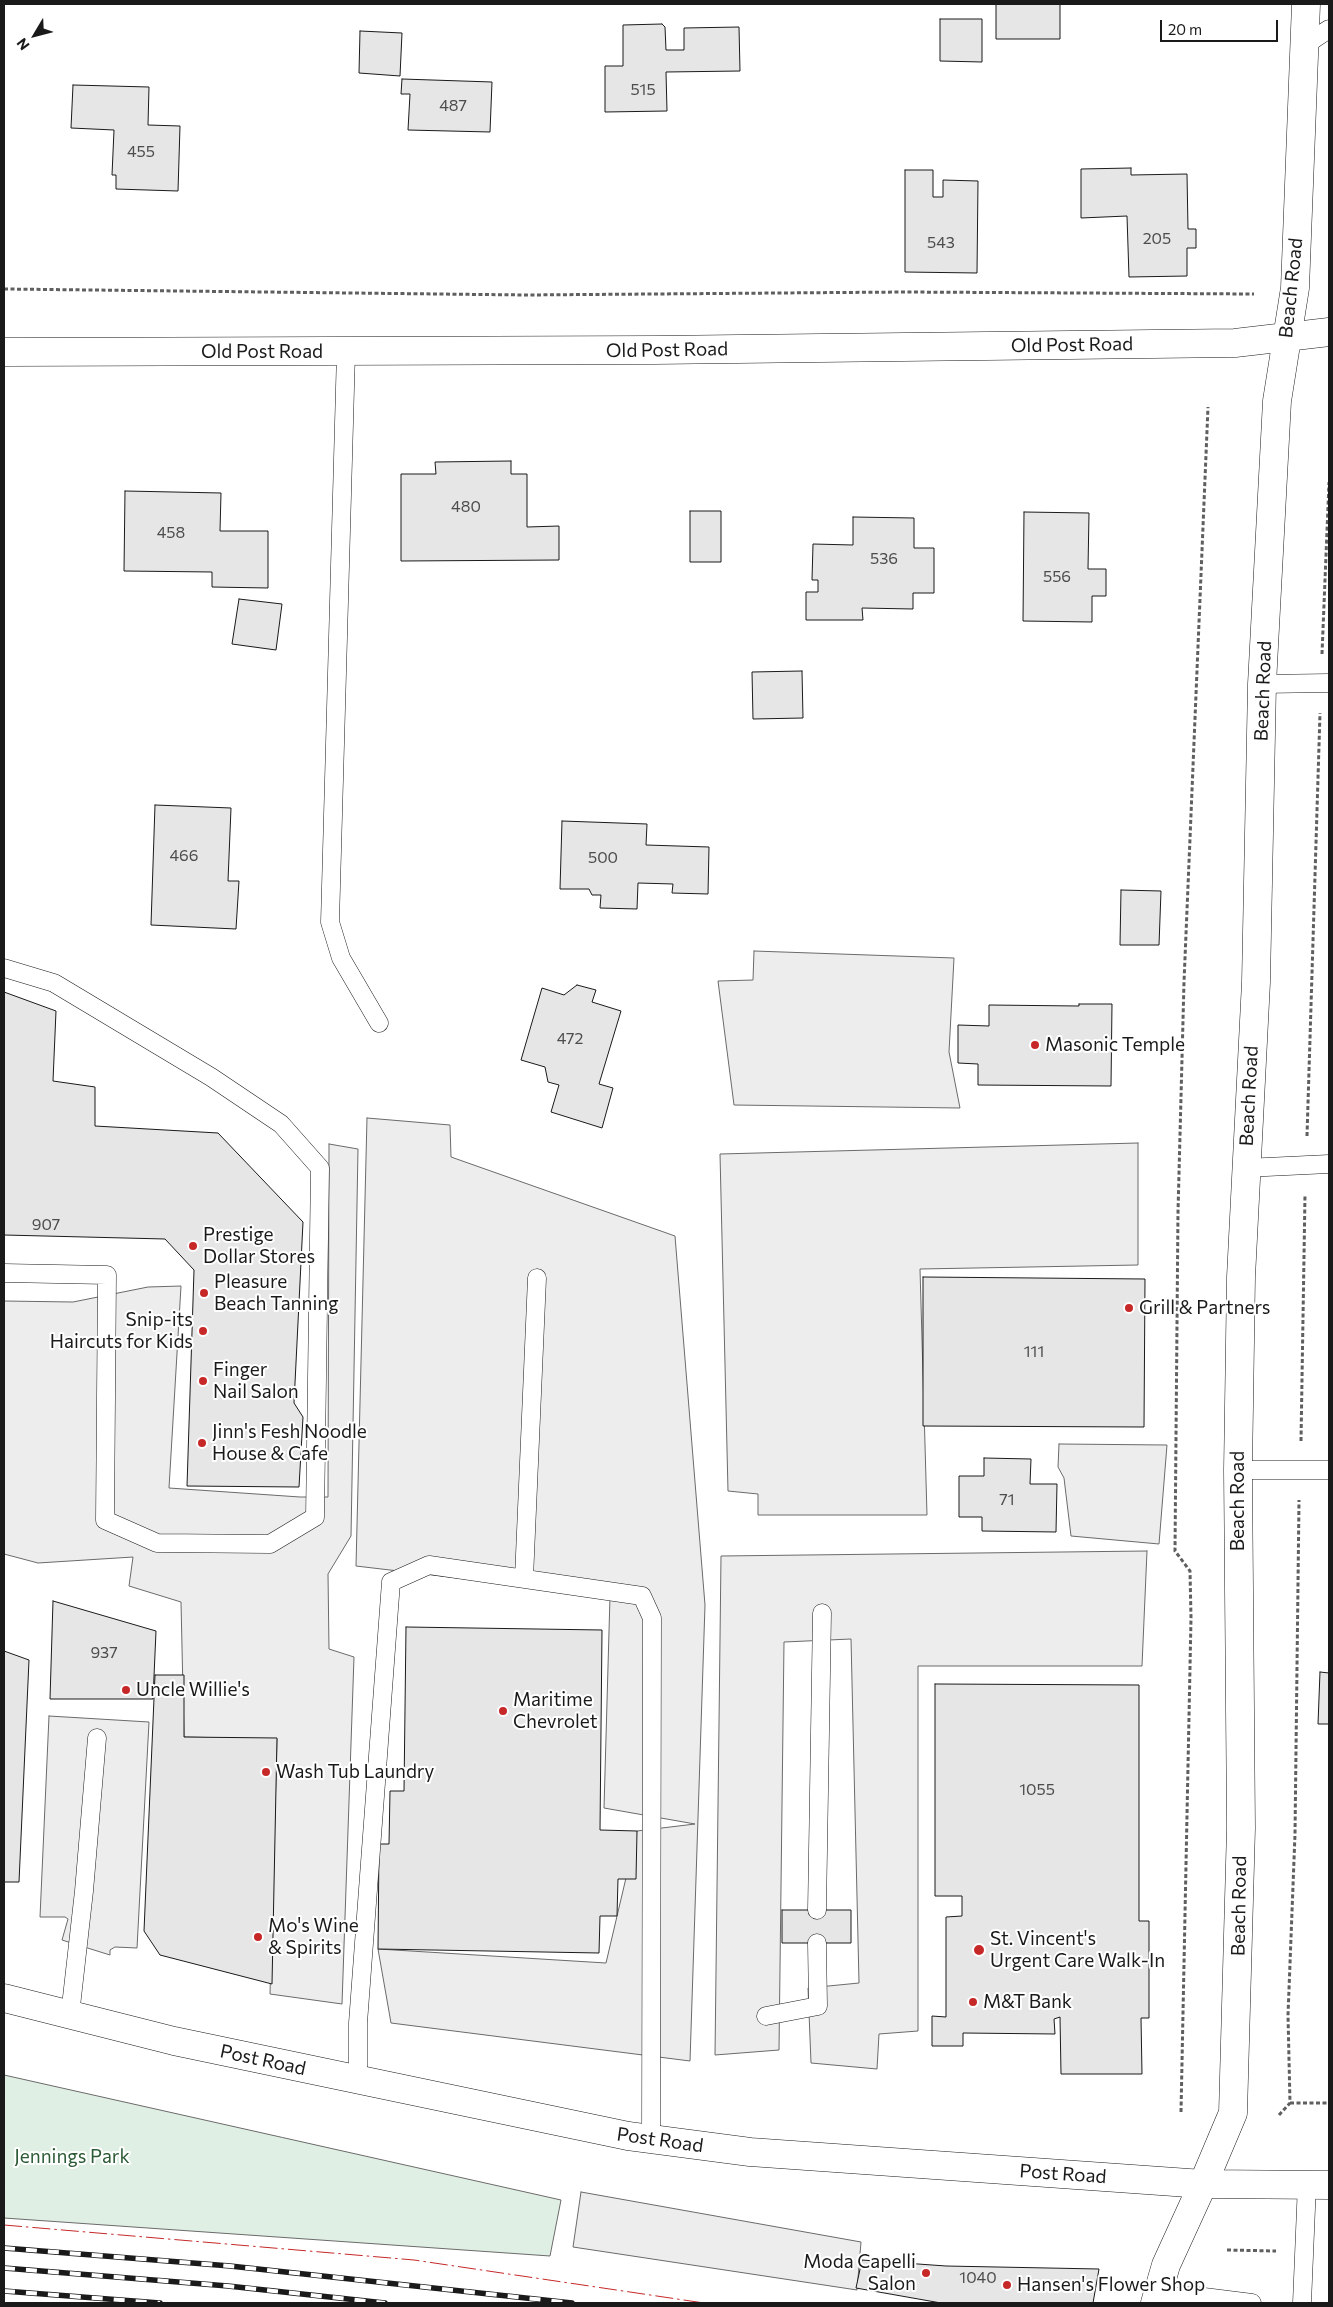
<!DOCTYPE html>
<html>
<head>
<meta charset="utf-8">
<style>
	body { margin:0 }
	#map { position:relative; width:1333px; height:2307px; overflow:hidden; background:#fff; font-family:Commissioner,sans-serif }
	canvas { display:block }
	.frame { position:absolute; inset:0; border:5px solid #1a1a1a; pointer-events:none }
	.north { position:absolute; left:10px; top:10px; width:50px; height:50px; -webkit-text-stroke:4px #fff; paint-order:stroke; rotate:233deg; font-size:14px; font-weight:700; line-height:20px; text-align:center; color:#1a1a1a }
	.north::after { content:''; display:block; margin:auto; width:18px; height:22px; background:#1a1a1a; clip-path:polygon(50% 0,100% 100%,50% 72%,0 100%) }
	.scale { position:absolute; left:1160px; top:20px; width:118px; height:22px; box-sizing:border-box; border:2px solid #1a1a1a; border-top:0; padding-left:6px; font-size:15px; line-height:18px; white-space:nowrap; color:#1a1a1a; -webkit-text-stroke:4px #fff; paint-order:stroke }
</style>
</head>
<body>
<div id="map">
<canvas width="1333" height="2307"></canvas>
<div class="frame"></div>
<div class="north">N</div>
<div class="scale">20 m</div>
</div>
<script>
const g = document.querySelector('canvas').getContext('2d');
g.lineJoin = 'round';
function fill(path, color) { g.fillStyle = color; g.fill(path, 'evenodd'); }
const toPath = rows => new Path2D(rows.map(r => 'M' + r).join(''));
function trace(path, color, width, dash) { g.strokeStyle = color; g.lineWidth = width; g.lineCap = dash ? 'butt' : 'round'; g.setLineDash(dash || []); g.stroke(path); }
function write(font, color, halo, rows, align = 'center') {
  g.font = font + ' Commissioner,sans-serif'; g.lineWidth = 4; g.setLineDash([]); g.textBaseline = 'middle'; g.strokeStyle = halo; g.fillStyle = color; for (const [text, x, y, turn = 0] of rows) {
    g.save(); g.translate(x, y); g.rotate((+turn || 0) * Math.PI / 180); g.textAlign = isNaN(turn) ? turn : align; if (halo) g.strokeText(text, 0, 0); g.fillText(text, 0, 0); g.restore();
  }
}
const green = toPath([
	[4,2075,561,2200,550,2256,4,2218,4,2075]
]);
fill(green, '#e0efe3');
trace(green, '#6a6a6a', 1);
const parking = toPath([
	[754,951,954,958,949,1052,960,1108,734,1105,718,981,753,980,754,951],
	[367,1118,450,1125,451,1157,675,1236,705,1605,690,2061,391,2023,378,1949,606,1963,637,1831,695,1824,604,1808,610,1596,356,1566,367,1118],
	[1138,1143,1138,1265,920,1269,927,1515,758,1515,758,1494,728,1491,720,1154,1138,1143],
	[329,1144,358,1149,351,1536,328,1574,329,1649,354,1657,342,2004,270,1994,277,1739,184,1737,181,1602,129,1586,133,1557,38,1563,4,1554,4,1301,73,1302,148,1287,181,1286,169,1488,300,1497,328,1497,329,1144],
	[1059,1444,1167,1445,1159,1544,1071,1536,1064,1478,1058,1467,1059,1444],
	[1147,1551,1142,1666,918,1666,918,2031,879,2034,877,2069,811,2063,808,1988,859,1983,851,1639,784,1642,779,2050,715,2055,721,1556,1147,1551],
	[49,1716,149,1722,137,1948,115,1947,110,1950,110,1955,62,1940,68,1919,65,1917,40,1917,49,1716],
	[581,2192,861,2242,857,2290,573,2247,581,2192]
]);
fill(parking, '#ededed');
trace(parking, '#6a6a6a', 1);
const building = toPath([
	[996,4,1060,4,1060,39,996,39,996,4],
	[940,19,982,19,982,62,940,61,940,19],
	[662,24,665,27,666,50,684,50,684,28,739,27,740,71,666,72,667,111,605,112,605,66,623,66,623,25,662,24],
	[360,31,402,33,400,76,359,73,360,31],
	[402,79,492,82,490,132,408,130,410,94,401,94,402,79],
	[73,85,149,87,148,125,180,126,178,191,116,189,116,175,112,175,114,130,71,128,73,85],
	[1131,168,1131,175,1187,174,1188,229,1196,229,1196,248,1187,248,1187,276,1129,277,1127,216,1081,218,1081,169,1131,168],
	[905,170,933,170,933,197,943,197,943,180,978,181,977,273,905,272,905,170],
	[511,461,511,474,527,474,527,527,559,526,559,560,401,561,401,474,436,474,435,462,511,461],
	[125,491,221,493,220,531,268,531,268,588,212,587,212,572,124,571,125,491],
	[690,511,721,511,721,562,690,562,690,511],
	[1024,512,1089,513,1088,569,1106,569,1106,596,1092,596,1092,622,1023,621,1024,512],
	[853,517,914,518,914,548,934,548,934,593,913,593,913,609,862,608,863,620,806,620,806,592,818,592,818,580,812,580,813,544,853,545,853,517],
	[239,599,282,604,276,650,232,644,239,599],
	[802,671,803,718,753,719,752,672,802,671],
	[155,805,231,808,228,881,239,881,236,929,151,925,155,805],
	[562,821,647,824,646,845,709,847,708,894,672,893,673,884,638,883,637,909,600,908,601,895,592,895,589,889,560,889,562,821],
	[1121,890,1161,891,1159,945,1120,945,1121,890],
	[577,985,596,990,592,1002,621,1011,599,1084,613,1088,602,1128,551,1112,559,1085,548,1082,545,1067,521,1060,542,988,564,995,577,985],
	[4,992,56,1011,53,1081,95,1087,95,1126,218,1133,303,1222,294,1403,303,1417,299,1487,187,1486,194,1270,165,1239,4,1235,4,992],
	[1079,1004,1112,1004,1111,1086,978,1085,978,1064,958,1063,958,1025,989,1026,989,1005,1079,1006,1079,1004],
	[923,1277,1145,1279,1144,1427,923,1426,923,1277],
	[984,1458,1031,1459,1030,1484,1057,1484,1056,1532,982,1531,982,1517,959,1517,959,1476,984,1476,984,1458],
	[53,1601,156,1631,153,1699,50,1699,53,1601],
	[406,1627,602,1630,600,1830,637,1831,636,1879,618,1879,617,1916,600,1916,599,1953,378,1949,379,1844,389,1844,390,1791,404,1791,406,1627],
	[4,1651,29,1660,19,1882,4,1882,4,1651],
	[1320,1672,1329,1673,1329,1724,1318,1724,1320,1672],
	[155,1675,184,1675,184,1737,277,1738,272,1984,160,1955,144,1931,155,1675],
	[935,1684,1139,1685,1139,1921,1149,1921,1149,2018,1141,2018,1142,2074,1061,2074,1060,2017,1054,2019,1055,2034,963,2033,963,2046,932,2046,932,2016,946,2017,946,1917,962,1916,962,1896,935,1896,935,1684],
	[782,1910,851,1910,851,1943,782,1943,782,1910],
	[862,2260,946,2266,1099,2269,1093,2303,941,2303,856,2288,862,2260]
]);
fill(building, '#e6e6e6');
trace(building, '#1a1a1a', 1);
const service = toPath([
	[1305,45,1329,29],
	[346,352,330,922,341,958,379,1023],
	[1262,684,1329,683],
	[4,968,54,983,211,1077,281,1124,320,1168,315,1517,270,1544,157,1543,105,1520,107,1275,4,1273],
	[1245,1168,1329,1164],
	[1238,1470,1329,1470],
	[524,1578,537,1278],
	[817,1910,822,1613],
	[70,2015,84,1891,97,1738],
	[766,2016,818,2006,817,1943],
	[358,2080,358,2023,391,1582,429,1565,642,1596,652,1618,651,2139],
	[1157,2297,1196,2296,1252,2303],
	[1302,2303,1307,2184]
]);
const tertiary = toPath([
	[4,352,655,350,1235,343,1329,332],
	[1203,2184,1233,2113,1241,1828,1238,1470,1241,1277,1256,982,1262,684,1277,401,1295,288,1306,4]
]);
const secondary = toPath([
	[1155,2303,1166,2265,1203,2184]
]);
const primary = toPath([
	[4,1998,174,2041,628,2136,750,2152,1203,2184,1329,2185]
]);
trace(service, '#1a1a1a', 19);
trace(tertiary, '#1a1a1a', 29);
trace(secondary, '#1a1a1a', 29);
trace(primary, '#1a1a1a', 29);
trace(toPath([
	[4,289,526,295,905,292,1254,294],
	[1322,654,1329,482],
	[1307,1136,1320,713],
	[1301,1441,1305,1195],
	[1290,2103,1329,2103],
	[1181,2112,1191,1618,1190,1571,1175,1551,1178,1212,1184,982,1208,407],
	[1279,2115,1290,2103,1288,2015,1295,1834,1299,1500],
	[1227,2250,1276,2251]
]), '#5f5f5f', 3, [4, 2.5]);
trace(service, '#fff', 18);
trace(tertiary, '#fff', 28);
trace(secondary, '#fff', 28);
trace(primary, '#fff', 28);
const rail = toPath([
	[4,2248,230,2266,572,2303],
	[4,2268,228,2286,385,2303],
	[4,2291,160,2303]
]);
trace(rail, '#1a1a1a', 5.5);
trace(rail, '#fff', 4, [11]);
trace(toPath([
	[4,2225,414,2260,704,2303]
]), '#c62828', 1, [18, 4, 2.5, 4]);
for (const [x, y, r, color] of [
	[1035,1045,5,"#c62828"],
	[193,1246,5,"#c62828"],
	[204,1293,5,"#c62828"],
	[1129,1308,5,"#c62828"],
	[203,1331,5,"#c62828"],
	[203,1381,5,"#c62828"],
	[202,1443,5,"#c62828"],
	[126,1690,5,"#c62828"],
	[503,1711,5,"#c62828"],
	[266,1772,5,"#c62828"],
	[258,1937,5,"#c62828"],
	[979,1950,6,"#c62828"],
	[973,2002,5,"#c62828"],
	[926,2273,5,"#c62828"],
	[1007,2285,5,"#c62828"]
]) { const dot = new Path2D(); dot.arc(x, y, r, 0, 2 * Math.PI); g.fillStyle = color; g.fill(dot); trace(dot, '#fff', 2); }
write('16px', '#4d4d4d', null, [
	["515",643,90],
	["487",453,106],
	["455",141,152],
	["205",1157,239],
	["543",941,243],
	["480",466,507],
	["458",171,533],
	["536",884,559],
	["556",1057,577],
	["466",184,856],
	["500",603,858],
	["472",570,1039],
	["907",46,1225],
	["111",1034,1352],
	["71",1007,1500],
	["937",104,1653],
	["1055",1037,1790],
	["1040",978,2278]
]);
write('19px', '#1a1a1a', '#fff', [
	["Beach Road",1291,288,-84],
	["Old Post Road",1072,345,-1],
	["Old Post Road",667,350,-1],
	["Old Post Road",262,352],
	["Beach Road",1263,691,-88],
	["Beach Road",1249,1096,-87],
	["Beach Road",1238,1501,-90],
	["Beach Road",1239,1906,-89],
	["Post Road",263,2060,12],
	["Post Road",660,2140,8],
	["Post Road",1063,2174,4]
]);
write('19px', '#1a1a1a', '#fff', [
	["Masonic Temple",1045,1045],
	["Prestige",203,1235],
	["Dollar Stores",203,1257],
	["Pleasure",214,1282],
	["Beach Tanning",214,1304],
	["Grill & Partners",1139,1308],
	["Snip-its",193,1320,"right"],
	["Haircuts for Kids",193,1342,"right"],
	["Finger",213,1370],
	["Nail Salon",213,1392],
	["Jinn's Fesh Noodle",212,1432],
	["House & Cafe",212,1454],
	["Uncle Willie's",136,1690],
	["Maritime",513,1700],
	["Chevrolet",513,1722],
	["Wash Tub Laundry",276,1772],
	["Mo's Wine",268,1926],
	["& Spirits",268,1948],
	["St. Vincent's",990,1939],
	["Urgent Care Walk-In",990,1961],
	["M&T Bank",983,2002],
	["Moda Capelli",916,2262,"right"],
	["Salon",916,2284,"right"],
	["Hansen's Flower Shop",1017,2285]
], 'left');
write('19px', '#2b5a34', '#fff', [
	["Jennings Park",72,2157]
]);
</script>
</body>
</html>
